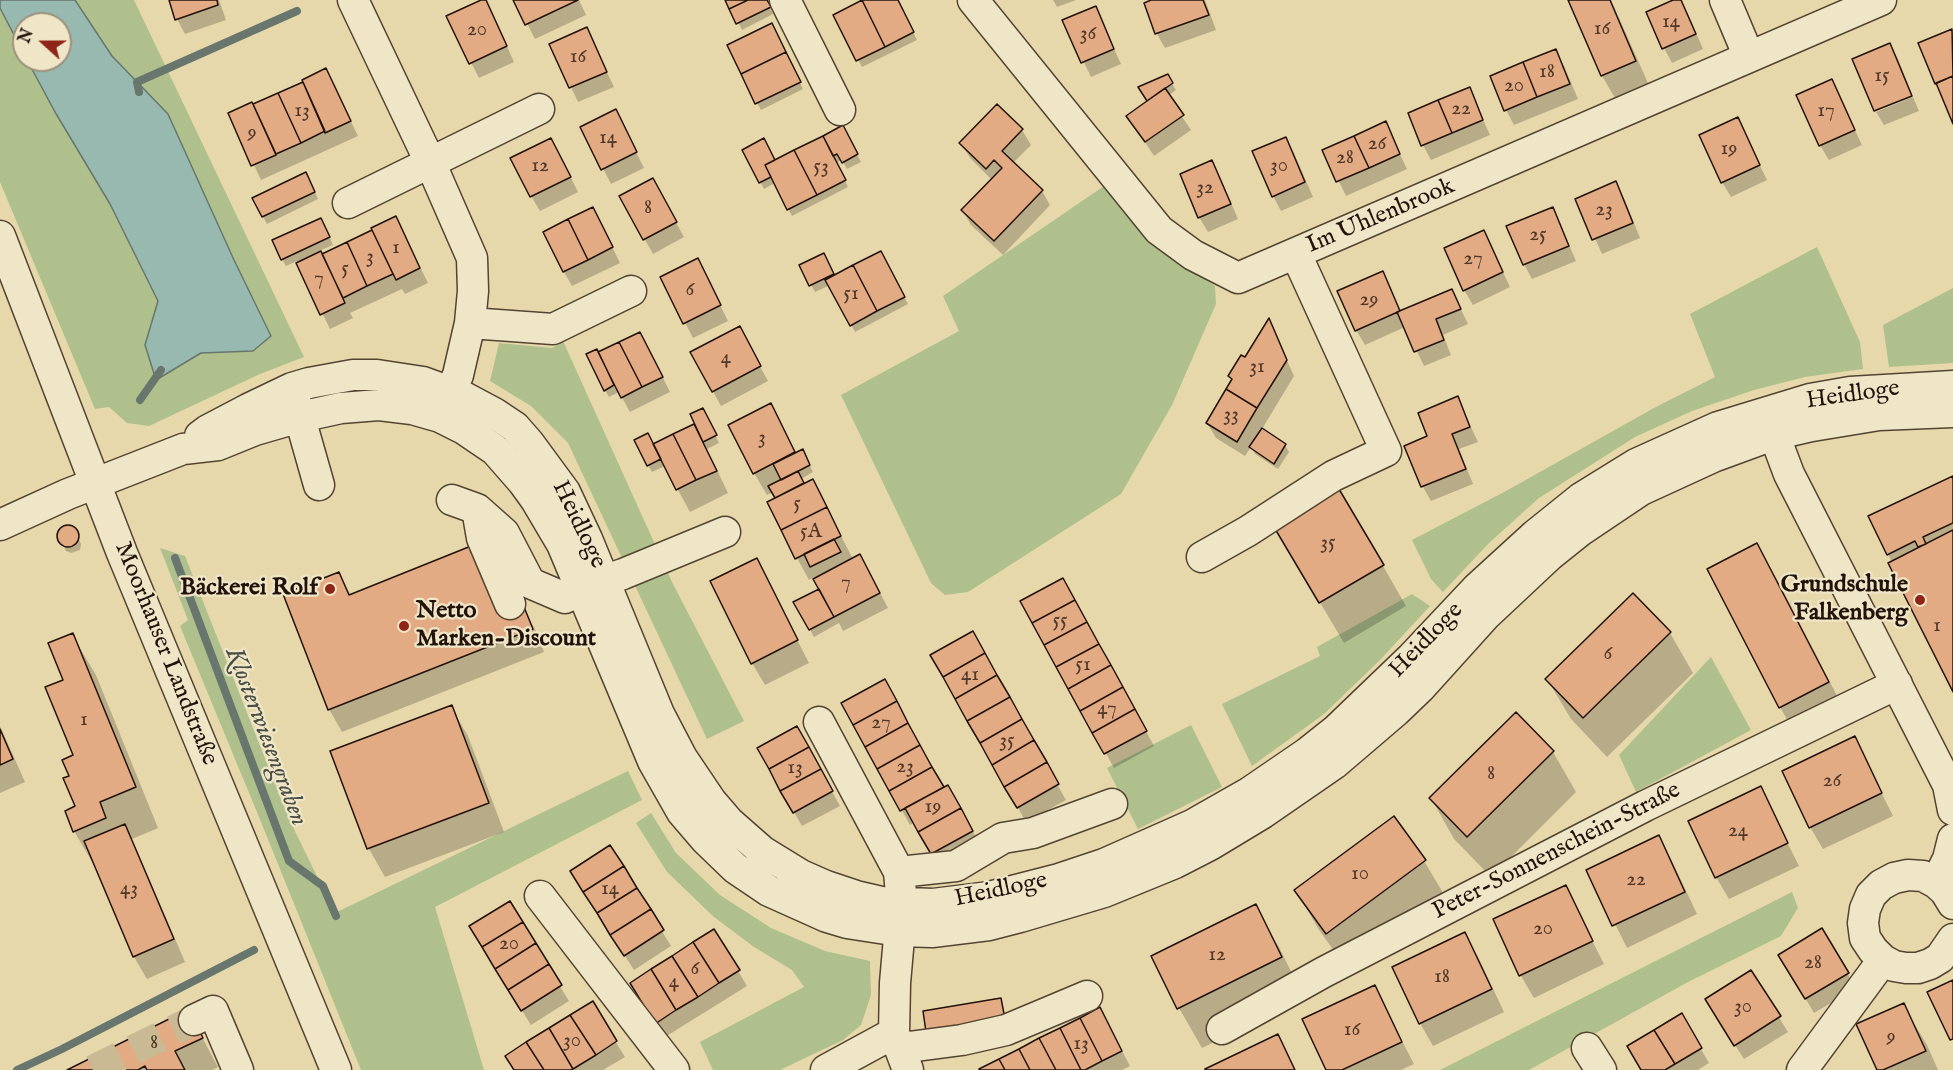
<!DOCTYPE html>
<html>
<head>
<meta charset="utf-8">
<style>
	body { margin:0 }
	#map { position:relative; width:1953px; height:1070px; overflow:hidden; background:#e6d8ab; font-family:"IM FELL English",serif }
	canvas { display:block }
	.north { position:absolute; left:12px; top:12px; width:60px; height:60px; box-sizing:border-box; background:#efe6c8; border:2px solid #9d917c; border-radius:50%; rotate:291deg; font-size:16px; font-weight:700; line-height:24px; text-align:center; color:#22120a }
	.north::after { content:''; display:block; margin:auto; width:21px; height:27px; background:#8f2418; clip-path:polygon(50% 0,100% 100%,50% 72%,0 100%) }
</style>
</head>
<body>
<div id="map">
<canvas width="1953" height="1070"></canvas>
<div class="north">N</div>
</div>
<script>
const g = document.querySelector('canvas').getContext('2d');
g.lineJoin = 'round';
function fill(path, color) { g.fillStyle = color; g.fill(path, 'evenodd'); }
const toPath = rows => new Path2D(rows.map(r => 'M' + r).join(''));
function trace(path, color, width, dash) { g.strokeStyle = color; g.lineWidth = width; g.lineCap = dash ? 'butt' : 'round'; g.setLineDash(dash || []); g.stroke(path); }
function write(font, color, halo, rows, align = 'center') {
  g.font = font + ' "IM FELL English",serif'; g.lineWidth = 4.5; g.setLineDash([]); g.textBaseline = 'middle'; g.strokeStyle = halo; g.fillStyle = color; for (const [text, x, y, turn = 0] of rows) {
    g.save(); g.translate(x, y); g.rotate((+turn || 0) * Math.PI / 180); g.textAlign = isNaN(turn) ? turn : align; if (halo) g.strokeText(text, 0, 0); g.fillText(text, 0, 0); g.restore();
  }
}
fill(toPath([
	[75,0,134,0,304,357,260,374,149,426,127,423,109,407,95,409,0,182,0,8,24,54,24,60,27,60,55,112,110,204,158,301,145,345,156,379,201,353,253,351,271,335,234,260,168,114,112,56],
	[1107,184,1158,244,1215,286,1216,304,1172,405,1121,494,968,592,945,595,931,583,841,395,959,331,943,296],
	[1817,247,1860,342,1863,369,1805,377,1754,390,1692,411,1635,437,1539,498,1489,543,1443,592,1431,579,1412,540,1506,491,1654,408,1715,377,1690,314],
	[1953,288,1953,363,1889,367,1883,325],
	[563,341,672,582,744,721,707,739,568,443,531,406,490,381,499,343,552,348],
	[160,548,185,556,289,819,335,913,628,771,642,800,435,907,484,1070,361,1070,259,817,180,626,188,620],
	[1412,594,1430,606,1380,660,1324,714,1252,766,1222,704,1320,656,1317,647],
	[1711,657,1751,730,1636,792,1619,755],
	[1191,725,1222,787,1138,829,1107,768],
	[651,813,676,853,720,895,771,928,825,951,870,961,871,995,861,1025,843,1040,780,1070,713,1070,700,1042,804,987,792,970,754,947,714,917,667,872,636,823],
	[1792,892,1798,908,1781,936,1688,982,1529,1070,1440,1070]
]), '#afc08d');
const water = toPath([
	[0,0,75,0,112,56,168,114,234,260,271,336,253,351,201,353,156,380,145,345,158,301,110,204,55,112,27,60,60,60,60,24,24,24,24,54,0,8,0,0]
]);
fill(water, '#97b9af');
trace(water, '#68766d', 1.5);
fill(toPath([
	[170,0,219,0,226,20,185,34,177,19],
	[515,0,579,0,586,15,535,39],
	[727,0,766,0,773,14,742,30],
	[866,0,897,0,917,40,862,67,835,15],
	[1053,0,1076,0,1057,7],
	[1156,0,1205,0,1216,30,1165,48,1157,34,1146,4],
	[1570,0,1611,0,1648,83,1615,98,1602,76],
	[1677,0,1680,0,1688,14,1703,49,1672,63,1664,48],
	[1095,8,1121,64,1091,77,1064,21],
	[493,15,514,62,479,78,448,17],
	[586,29,614,87,578,102,551,44],
	[775,31,803,89,761,110,757,103],
	[1951,31,1953,33,1953,120],
	[1890,45,1898,59,1912,94,1875,109],
	[1556,51,1564,66,1578,99,1514,125,1506,110],
	[326,70,358,136,261,180,230,114,253,106,305,82],
	[1167,76,1176,90,1168,96,1191,130,1154,156,1128,116,1149,102],
	[1831,80,1862,145,1829,160,1820,145],
	[1469,89,1490,135,1431,160,1423,145],
	[1913,97,1919,111,1884,125,1876,112],
	[997,106,1022,130,1031,145,1013,163,1042,191,1050,205,1003,255,971,225,963,211,992,180,970,158,961,143],
	[1737,119,1767,180,1731,197,1722,182],
	[1385,123,1407,169,1346,196,1324,151],
	[623,126,644,168,611,184,582,127],
	[847,134,861,162,847,169,842,160,836,163,848,187,792,216,775,183,764,189,744,150,775,162],
	[1285,138,1294,153,1313,197,1281,211,1273,196],
	[559,154,578,192,540,211,531,196],
	[1212,162,1220,177,1238,219,1208,232,1199,217],
	[310,181,318,199,267,224,254,199],
	[1615,183,1624,198,1640,238,1602,254,1577,199],
	[661,195,684,237,653,254,621,197],
	[1552,209,1560,224,1576,261,1532,279,1524,264],
	[396,218,428,283,405,294,402,289,350,313,353,318,330,329,297,261,286,266,282,259,325,227,333,245,319,251,322,255],
	[601,224,620,263,572,286,564,272],
	[1484,232,1510,287,1473,305,1464,290],
	[880,252,908,304,855,332,830,285,815,292,811,285,827,262,834,277],
	[1382,273,1401,312,1452,291,1468,324,1443,335,1451,355,1424,366,1405,327,1365,345,1356,330],
	[705,275,728,321,693,338,662,278],
	[1269,321,1294,376,1262,429,1285,445,1289,452,1278,469,1255,454,1251,447,1245,456,1216,438,1207,423,1233,381,1230,376,1246,359],
	[747,343,768,381,721,406,692,353],
	[648,348,670,392,630,412,619,392,609,397,605,390,598,354],
	[1457,398,1478,442,1459,449,1473,484,1431,501,1423,487,1406,446,1429,437],
	[770,405,796,454,806,458,813,472,801,479,804,485,812,481,853,559,868,570,888,608,843,631,839,623,814,637,795,602,821,589,814,577,809,580,797,558,773,492,767,495,754,473],
	[706,416,719,443,707,449,728,493,690,512,665,466,652,472,648,465,653,445,700,432],
	[1953,477,1953,689,1888,554],
	[1273,523,1383,566,1406,606,1344,643],
	[67,527,73,528,81,544,80,550,71,553,66,551,58,534,61,529],
	[1757,545,1780,585,1851,723,1803,748,1780,707],
	[756,560,809,663,765,685,752,663],
	[339,574,351,595,523,609,536,631,544,652,342,732,329,709],
	[1071,594,1154,746,1114,768,1022,602],
	[972,633,1066,800,1026,822,932,656],
	[1670,633,1693,673,1607,757,1571,719,1547,679],
	[72,635,96,675,158,828,132,839,185,962,147,979,134,957,98,872,74,831,77,807,71,777,75,756,65,681],
	[892,696,943,789,956,801,981,846,940,868,915,822,910,825,843,704],
	[451,707,468,736,504,832,385,877,369,849,332,752],
	[0,726,25,782,0,793],
	[1854,738,1893,816,1823,849,1810,827],
	[805,742,840,806,802,826,794,812],
	[1553,752,1576,792,1491,877,1454,839,1431,798],
	[1760,788,1799,866,1729,899,1716,877],
	[1658,837,1671,859,1697,914,1627,948,1588,870],
	[610,847,671,946,634,970,580,886],
	[1424,861,1448,901,1350,973,1319,930,1296,890],
	[1565,887,1604,964,1534,998,1521,976,1495,920],
	[509,903,569,1001,531,1025,479,942],
	[1255,906,1279,947,1304,998,1202,1048,1179,1008],
	[1821,930,1856,988,1814,1013,1780,955],
	[714,931,747,986,665,1037,640,998],
	[1465,934,1478,957,1504,1012,1433,1046,1420,1023,1394,968],
	[1751,972,1788,1032,1744,1059,1715,1014],
	[1374,987,1414,1064,1401,1070,1328,1070],
	[592,1003,625,1057,603,1070,515,1070],
	[1903,1005,1927,1045,1938,1070,1879,1070],
	[188,1011,218,1067,212,1070,70,1070],
	[1681,1015,1709,1063,1698,1070,1642,1070],
	[1108,1024,1130,1066,1122,1070,981,1070]
]), '#0003');
trace(toPath([
	[139,92,137,82,297,11],
	[140,400,161,370],
	[175,558,289,861,323,886,336,916],
	[17,1070,62,1049,254,950]
]), '#68766d', 8);
const building = toPath([
	[169,0,217,0,218,5,175,20,169,0],
	[481,0,486,0,507,46,469,64,446,16,481,0],
	[513,0,578,0,525,25,513,0],
	[725,0,748,0,729,9,725,0],
	[748,0,767,0,771,7,736,24,729,9,748,0],
	[862,0,898,0,914,32,885,47,862,0],
	[862,0,885,47,856,61,833,15,862,0],
	[1151,0,1203,0,1209,15,1155,34,1144,3,1151,0],
	[1568,0,1610,0,1636,61,1601,76,1568,0],
	[1673,0,1681,0,1696,34,1662,49,1646,12,1673,0],
	[1096,6,1114,49,1081,63,1062,20,1096,6],
	[772,23,786,52,741,74,727,45,772,23],
	[587,27,607,72,569,88,549,44,587,27],
	[1952,29,1953,76,1935,84,1918,43,1952,29],
	[1890,43,1912,96,1874,111,1852,59,1890,43],
	[1556,49,1570,84,1537,97,1523,62,1556,49],
	[786,52,801,82,755,104,741,74,786,52],
	[1523,62,1537,97,1504,111,1490,76,1523,62],
	[326,68,351,121,325,133,302,80,326,68],
	[1168,74,1173,83,1147,101,1138,87,1168,74],
	[1953,76,1953,124,1936,83,1953,76],
	[1832,79,1855,130,1819,146,1796,95,1832,79],
	[303,82,325,131,301,143,278,93,303,82],
	[1470,87,1483,120,1452,133,1438,100,1470,87],
	[1165,88,1184,115,1145,142,1126,116,1165,88],
	[278,93,301,143,276,154,253,104,278,93],
	[1438,100,1452,133,1421,146,1408,113,1438,100],
	[252,102,276,155,251,166,228,113,252,102],
	[997,104,1023,129,1002,151,1043,190,994,241,961,210,1002,168,994,160,986,169,959,143,997,104],
	[616,109,637,152,601,170,580,127,616,109],
	[1738,117,1760,165,1721,183,1699,135,1738,117],
	[1386,121,1400,154,1369,168,1354,136,1386,121],
	[843,125,858,154,842,163,837,154,833,156,823,136,843,125],
	[823,136,846,180,817,195,794,150,823,136],
	[1354,136,1369,168,1336,182,1322,150,1354,136],
	[1286,137,1305,182,1272,197,1252,151,1286,137],
	[551,138,571,177,530,197,510,158,551,138],
	[764,138,775,160,765,165,771,177,759,183,742,150,764,138],
	[794,150,817,195,787,210,765,165,794,150],
	[1212,160,1231,204,1198,218,1180,174,1212,160],
	[306,172,315,192,262,217,252,198,306,172],
	[653,178,677,222,643,240,619,196,653,178],
	[1616,181,1633,223,1592,240,1575,199,1616,181],
	[593,207,613,247,588,260,568,219,593,207],
	[1553,207,1569,246,1523,265,1506,226,1553,207],
	[396,216,420,268,396,280,371,228,396,216],
	[321,218,330,237,281,260,272,240,321,218],
	[568,219,588,260,563,272,543,232,568,219],
	[372,230,393,274,367,286,347,242,372,230],
	[1484,230,1503,272,1463,291,1444,248,1484,230],
	[347,242,367,286,343,298,322,254,347,242],
	[321,251,345,303,320,315,296,263,321,251],
	[881,251,905,297,877,311,853,265,881,251],
	[824,253,834,274,809,286,799,265,824,253],
	[698,258,721,305,683,324,660,277,698,258],
	[853,265,877,311,850,326,825,280,853,265],
	[1383,271,1400,311,1355,331,1337,291,1383,271],
	[1452,289,1461,309,1436,319,1444,340,1414,352,1397,312,1452,289],
	[1269,318,1287,360,1257,408,1226,389,1232,379,1228,376,1241,355,1245,357,1269,318],
	[740,326,761,366,712,392,690,352,740,326],
	[640,332,663,377,642,387,619,342,640,332],
	[619,342,642,387,621,398,598,352,619,342],
	[597,349,614,385,604,391,586,354,597,349],
	[1226,389,1257,408,1237,442,1206,423,1226,389],
	[1458,396,1470,427,1452,434,1466,469,1421,487,1404,446,1427,436,1418,413,1458,396],
	[771,403,795,452,753,474,728,425,771,403],
	[703,408,717,435,703,442,690,414,703,408],
	[694,424,717,471,696,480,673,434,694,424],
	[1262,428,1286,444,1274,464,1249,447,1262,428],
	[648,433,661,459,647,466,634,440,648,433],
	[673,434,696,480,676,490,653,444,673,434],
	[803,449,810,465,781,480,773,464,803,449],
	[798,471,804,483,775,498,768,486,798,471],
	[1953,476,1953,523,1923,537,1926,544,1918,547,1915,541,1887,555,1868,516,1953,476],
	[813,479,827,507,781,530,767,502,813,479],
	[1336,484,1384,565,1319,603,1271,522,1336,484],
	[827,507,841,536,795,559,781,530,827,507],
	'57 536a11 11 0 1 1 22 0a11 11 0 1 1-22 0Z',
	[1953,530,1953,692,1888,563,1953,530],
	[834,539,841,552,810,567,804,554,834,539],
	[481,542,524,607,533,629,328,710,283,594,339,572,349,595,481,542],
	[1757,543,1829,682,1779,708,1707,569,1757,543],
	[860,554,880,593,834,617,813,579,860,554],
	[757,558,798,640,751,664,710,581,757,558],
	[1063,578,1075,600,1032,623,1020,601,1063,578],
	[819,589,834,617,809,630,793,602,819,589],
	[1633,593,1671,632,1583,718,1545,679,1633,593],
	[1075,600,1087,622,1044,645,1032,623,1075,600],
	[1087,622,1099,644,1056,667,1044,645,1087,622],
	[973,631,985,653,943,677,930,655,973,631],
	[73,633,136,787,100,802,106,818,73,832,65,811,75,806,63,778,69,776,62,760,73,755,45,687,63,680,48,643,73,633],
	[1099,644,1111,665,1068,689,1056,667,1099,644],
	[985,653,997,675,955,699,943,677,985,653],
	[1111,665,1123,687,1080,711,1068,689,1111,665],
	[997,675,1010,697,967,721,955,699,997,675],
	[885,679,897,701,853,725,841,703,885,679],
	[1123,687,1135,709,1092,733,1080,711,1123,687],
	[1010,697,1022,719,980,743,967,721,1010,697],
	[897,701,908,723,865,747,853,725,897,701],
	[452,705,489,803,367,849,330,751,452,705],
	[1135,709,1147,731,1104,754,1092,733,1135,709],
	[1516,712,1554,751,1467,837,1429,798,1516,712],
	[1022,719,1034,740,992,765,980,743,1022,719],
	[908,723,920,745,877,769,865,747,908,723],
	[797,726,809,747,769,769,757,748,797,726],
	[0,729,13,759,0,765,0,729],
	[1855,736,1882,793,1809,828,1782,771,1855,736],
	[1034,740,1047,762,1004,787,992,765,1034,740],
	[920,745,932,767,889,791,877,769,920,745],
	[809,747,821,769,780,791,769,769,809,747],
	[1047,762,1059,784,1017,808,1004,787,1047,762],
	[932,767,944,787,900,811,889,791,932,767],
	[821,769,833,791,793,813,780,791,821,769],
	[948,785,961,808,918,832,905,808,948,785],
	[1761,786,1788,843,1715,878,1688,821,1761,786],
	[961,808,973,831,931,854,918,832,961,808],
	[1394,816,1426,860,1326,934,1294,890,1394,816],
	[125,824,174,939,133,957,84,841,125,824],
	[1659,835,1685,892,1612,926,1586,870,1659,835],
	[610,845,624,866,583,892,570,871,610,845],
	[624,866,637,888,597,913,583,892,624,866],
	[1566,885,1593,941,1519,976,1493,919,1566,885],
	[637,888,651,909,610,935,597,913,637,888],
	[510,901,523,922,482,947,469,926,510,901],
	[1256,904,1282,957,1177,1009,1151,956,1256,904],
	[651,909,664,930,624,956,610,935,651,909],
	[523,922,536,943,495,969,482,947,523,922],
	[1822,928,1849,973,1805,999,1778,955,1822,928],
	[714,929,740,970,719,983,693,942,714,929],
	[1465,932,1492,989,1419,1024,1392,967,1465,932],
	[693,942,719,983,698,997,672,956,693,942],
	[536,943,549,964,508,990,495,969,536,943],
	[672,956,698,997,676,1010,651,969,672,956],
	[549,964,562,985,521,1011,508,990,549,964],
	[651,969,676,1010,655,1024,630,983,651,969],
	[1751,970,1781,1016,1734,1046,1705,999,1751,970],
	[1953,980,1953,1039,1950,1040,1927,992,1953,980],
	[1375,985,1402,1042,1342,1070,1326,1070,1302,1019,1375,985],
	[1001,998,1005,1019,926,1032,923,1011,1001,998],
	[593,1001,617,1041,596,1055,570,1015,593,1001],
	[1904,1003,1926,1051,1883,1070,1877,1070,1856,1024,1904,1003],
	[1100,1007,1122,1051,1102,1061,1080,1018,1100,1007],
	[189,1009,203,1038,175,1051,185,1070,147,1070,145,1066,138,1070,67,1070,189,1009],
	[1682,1013,1702,1048,1675,1064,1654,1030,1682,1013],
	[570,1015,596,1055,573,1069,549,1028,570,1015],
	[1080,1018,1102,1061,1085,1070,1081,1070,1060,1028,1080,1018],
	[549,1028,573,1069,571,1070,544,1070,526,1042,549,1028],
	[1060,1028,1081,1070,1056,1070,1039,1038,1060,1028],
	[1654,1030,1675,1064,1665,1070,1641,1070,1627,1046,1654,1030],
	[1278,1034,1295,1070,1205,1070,1205,1069,1278,1034],
	[1039,1038,1056,1070,1030,1070,1019,1049,1039,1038],
	[526,1042,544,1070,514,1070,505,1056,526,1042],
	[1019,1049,1030,1070,1005,1070,999,1059,1019,1049],
	[999,1059,1005,1070,979,1070,979,1069,999,1059]
]);
fill(building, '#e2ab84');
trace(building, '#22120a', 1.5);
trace(toPath([
	[93,1070,194,1020]
]), '#c9ba93', 30, [30, 15]);
const minor = toPath([
	[353,0,430,162,472,258,473,291,470,323,458,375,443,409],
	[785,0,840,110],
	[973,0,1159,230,1193,255,1238,278,1881,0],
	[1725,0,1749,57],
	[348,203,539,109],
	[0,236,122,553,336,1070],
	[470,323,553,329,631,291],
	[294,397,319,485],
	[1768,418,1789,474,1948,785,1953,810],
	[200,436,208,430,248,409,292,388,309,383,353,375,377,375,423,382,464,397,494,413,515,427,529,443,565,492,587,539,659,714,682,758,711,801,729,822,762,851,801,875,826,886,856,896,882,902,933,904,989,897,1059,879,1104,864,1192,825,1250,792,1307,753,1336,730,1411,658,1477,588,1535,535,1581,498,1636,464,1718,427,1810,399,1850,392,1953,386],
	[452,500,477,509,504,533,530,583,565,598,580,589,623,574,725,532],
	[477,509,482,538,510,604],
	[0,525,68,494,183,449,218,445,255,430,300,417,341,408,379,405,412,409,440,417,464,429,495,450,523,482,536,500,562,544,653,761,682,812,706,840,735,868,769,891,827,917,847,923,899,931,932,932,989,925,1020,917,1104,892,1175,863,1210,845,1263,813,1334,764,1396,711,1421,687,1486,615,1550,555,1580,531,1641,490,1713,457,1773,435,1812,426,1879,415,1953,412],
	[1202,557,1248,531,1333,476,1386,451,1296,254],
	[819,722,899,872,902,904,895,983,894,1033,908,1070],
	[899,872,956,866,1003,838,1033,833,1112,804],
	[1936,883,1948,859,1953,839],
	[540,896,674,1070],
	[1953,904,1945,891,1936,883,1923,876,1908,875,1894,878,1881,885,1871,895,1865,909,1863,923,1865,938,1873,950,1883,960,1894,966,1906,968,1918,968,1930,964,1940,958,1953,939],
	[194,1020,213,1011,238,1070],
	[1222,1029,1324,972,1645,806,1897,684],
	[901,1048,962,1040,1006,1030,1087,996],
	[1587,1048,1601,1070],
	[826,1070,894,1033],
	[1802,1070,1883,960]
]);
trace(minor, '#534432', 33);
trace(minor, '#efe6c8', 30);
for (const [x, y, r, color] of [
	[330,589,6,"#8f2418"],
	[1920,600,6,"#8f2418"],
	[404,626,6,"#8f2418"]
]) { const dot = new Path2D(); dot.arc(x, y, r, 0, 2 * Math.PI); g.fillStyle = color; g.fill(dot); trace(dot, '#efe6c8', 2); }
write('21px', '#523828', null, [
	["14",1671,23],
	["16",1602,30],
	["20",477,31],
	["36",1088,35],
	["16",578,58],
	["18",1547,73],
	["15",1882,77],
	["20",1514,87],
	["22",1461,110],
	["13",302,112],
	["17",1826,112],
	["9",252,134],
	["14",608,139],
	["26",1377,145],
	["19",1729,150],
	["28",1345,159],
	["12",540,167],
	["30",1279,167],
	["53",821,168],
	["32",1205,189],
	["8",648,209],
	["23",1604,211],
	["25",1538,236],
	["1",396,249],
	["3",370,258],
	["27",1473,260],
	["5",345,270],
	["7",319,280],
	["6",690,291],
	["51",851,295],
	["29",1369,301],
	["4",726,359],
	["31",1257,368],
	["33",1231,416],
	["3",762,439],
	["5",797,505],
	["5A",811,533],
	["35",1328,544],
	["7",846,584],
	["55",1060,622],
	["1",1937,627],
	["6",1608,655],
	["51",1083,666],
	["41",970,676],
	["47",1107,710],
	["1",84,721],
	["27",881,724],
	["35",1007,742],
	["23",905,768],
	["13",795,769],
	["8",1491,775],
	["26",1832,782],
	["19",933,808],
	["24",1738,832],
	["10",1360,875],
	["22",1636,881],
	["43",129,890],
	["14",610,890],
	["20",1543,930],
	["20",509,945],
	["12",1217,956],
	["28",1813,964],
	["6",695,970],
	["18",1442,978],
	["4",674,983],
	["30",1743,1008],
	["16",1352,1031],
	["9",1891,1038],
	["30",572,1042],
	["8",154,1044],
	["13",1081,1045]
]);
write('24px', '#22120a', '#efe6c8', [
	["Im Uhlenbrook",1381,217,-23],
	["Heidloge",1853,396,-8],
	["Heidloge",578,525,64],
	["Heidloge",1427,641,-46],
	["Moorhauser Landstraße",165,654,68],
	["Peter-Sonnenschein-Straße",1557,852,-27],
	["Heidloge",1001,891,-12]
]);
write('bold 24px', '#22120a', '#efe6c8', [
	["Grundschule",1908,586],
	["Falkenberg",1908,614],
	["Bäckerei Rolf",318,589],
	["Netto",416,612,"left"],
	["Marken-Discount",416,640,"left"]
], 'right');
write('italic 26px', '#4b4c44', '#efe6c8', [
	["Klosterwiesengraben",265,737,69]
]);
</script>
</body>
</html>
